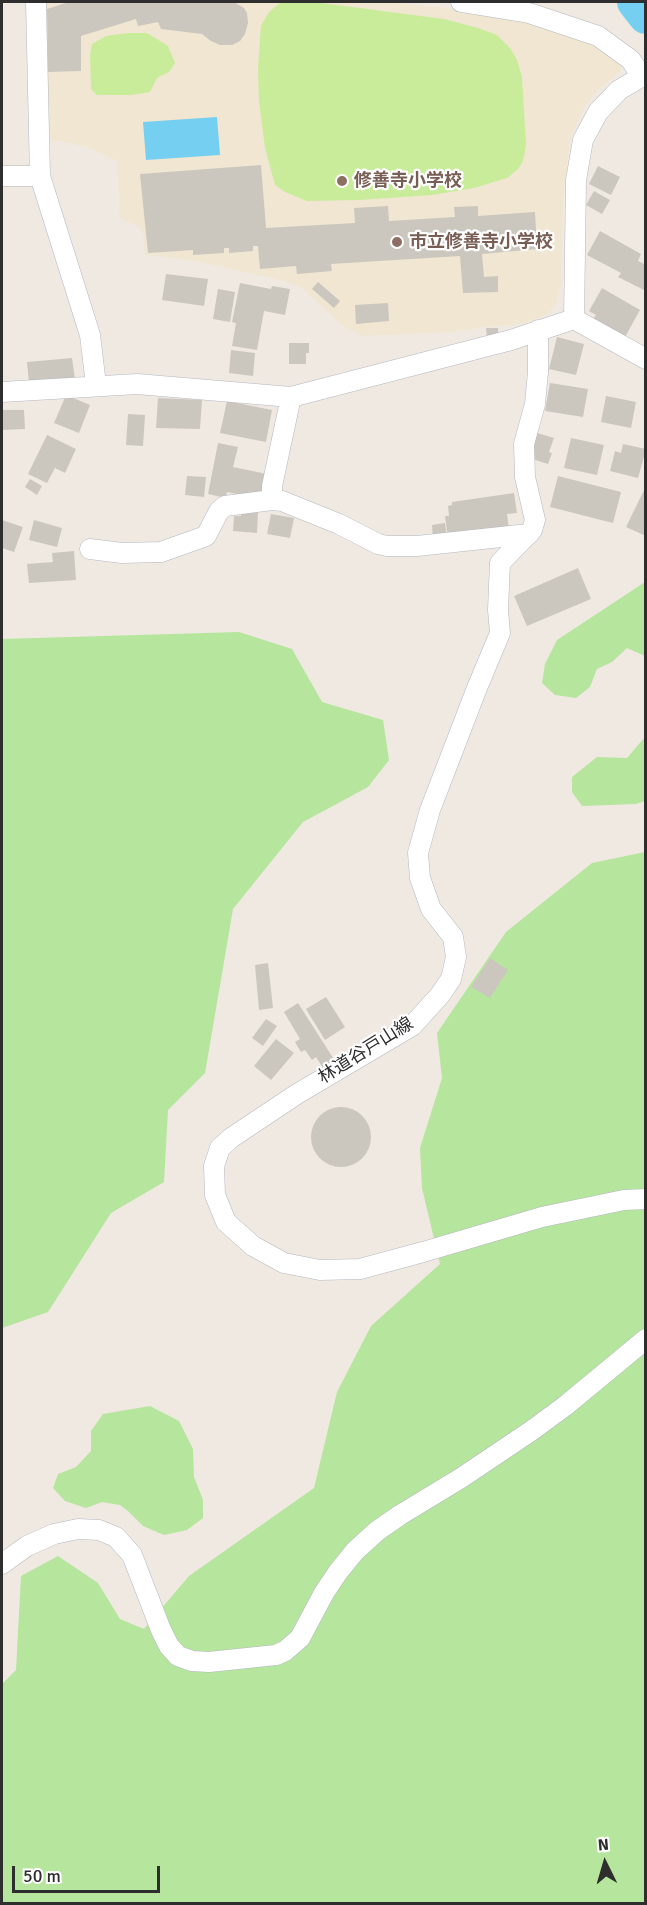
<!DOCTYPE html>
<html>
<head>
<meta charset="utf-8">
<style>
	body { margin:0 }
	#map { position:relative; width:647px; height:1905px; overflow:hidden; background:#efe9e1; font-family:Signika,sans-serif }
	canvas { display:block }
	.frame { position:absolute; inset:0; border:3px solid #2e2e2e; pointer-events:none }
	.north { position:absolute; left:575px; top:1833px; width:60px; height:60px; -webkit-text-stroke:4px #fff; paint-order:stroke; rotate:355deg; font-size:16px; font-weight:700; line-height:24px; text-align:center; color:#2e2e2e }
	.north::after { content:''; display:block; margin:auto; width:21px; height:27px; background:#2e2e2e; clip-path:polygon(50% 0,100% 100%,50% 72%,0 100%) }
	.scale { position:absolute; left:12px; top:1866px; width:148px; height:27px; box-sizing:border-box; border:3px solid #2e2e2e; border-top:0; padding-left:8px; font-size:18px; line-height:21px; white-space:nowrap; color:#2e2e2e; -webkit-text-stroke:4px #fff; paint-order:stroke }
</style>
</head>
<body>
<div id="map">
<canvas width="647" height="1905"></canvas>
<div class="frame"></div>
<div class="north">N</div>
<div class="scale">50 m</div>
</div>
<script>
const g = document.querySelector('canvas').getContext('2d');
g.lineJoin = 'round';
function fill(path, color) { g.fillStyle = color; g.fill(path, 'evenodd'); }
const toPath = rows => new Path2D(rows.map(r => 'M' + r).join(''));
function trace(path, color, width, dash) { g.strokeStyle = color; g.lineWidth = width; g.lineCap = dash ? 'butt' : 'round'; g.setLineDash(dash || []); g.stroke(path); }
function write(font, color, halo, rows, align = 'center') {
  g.font = font + ' Signika,"Noto Sans JP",sans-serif'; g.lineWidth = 4.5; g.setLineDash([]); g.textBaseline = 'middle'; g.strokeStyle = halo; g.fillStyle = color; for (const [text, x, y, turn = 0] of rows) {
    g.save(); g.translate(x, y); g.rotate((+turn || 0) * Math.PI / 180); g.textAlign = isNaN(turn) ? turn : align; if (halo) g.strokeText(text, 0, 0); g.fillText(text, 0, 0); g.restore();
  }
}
fill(toPath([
	[46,2,391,2,494,14,595,40,619,61,621,68,619,73,594,93,580,115,570,141,563,200,561,284,557,303,548,314,527,322,511,325,484,327,454,332,361,336,342,325,302,288,284,281,200,262,166,257,145,255,143,232,136,225,121,219,119,211,118,161,92,149,66,142,53,141,50,136,47,115]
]), '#f0e6d1');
fill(toPath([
	[645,582,645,656,627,648,612,662,597,669,590,687,576,698,555,695,542,683,545,664,557,640],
	[239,632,292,649,322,702,383,720,389,760,368,787,303,822,233,909,205,1073,168,1110,164,1182,111,1213,48,1312,2,1328,2,639],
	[645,737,645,801,636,804,582,806,572,792,572,777,597,757,627,758],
	[645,852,645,1903,2,1904,2,1684,16,1670,21,1576,58,1556,98,1583,120,1619,144,1629,189,1576,314,1488,337,1392,371,1326,440,1264,422,1188,420,1148,442,1078,437,1033,506,932,592,863],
	[150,1406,179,1421,193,1449,194,1477,203,1500,203,1518,187,1530,164,1535,143,1526,128,1511,120,1505,102,1502,86,1508,65,1501,53,1488,58,1474,76,1467,91,1451,91,1431,103,1414]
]), '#b6e59e');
fill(toPath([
	[281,2,321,3,444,19,478,28,497,35,510,48,517,60,522,77,526,145,523,161,518,169,507,178,474,188,432,195,359,200,307,201,285,192,275,185,265,148,259,101,258,68,261,26,269,12],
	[128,33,147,33,168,46,175,63,169,72,157,78,150,92,131,95,97,95,91,89,90,55,92,44,106,36]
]), '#c9ec9a');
fill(toPath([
	[217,117,220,155,146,160,143,122]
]), '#75cff0');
trace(toPath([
	[635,2,646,16]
]), '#75cff0', 36);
fill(toPath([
	[69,2,234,2,244,8,247,13,248,23,245,34,240,41,232,45,220,45,211,41,202,34,161,29,158,22,138,26,136,19,81,36,81,71,48,72,47,9],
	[261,165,266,228,355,223,354,208,388,206,389,221,455,217,454,207,478,206,478,216,535,212,537,249,482,254,484,277,498,276,498,292,463,293,460,256,331,264,332,271,297,274,296,266,260,269,258,246,253,246,253,251,229,253,229,248,224,248,224,253,193,255,193,250,148,253,140,174],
	[598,166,620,177,611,195,589,184],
	[594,191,610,200,602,214,586,205],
	[600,231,641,254,638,261,646,265,646,291,618,277,621,273,587,255],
	[166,274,208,279,204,306,162,300],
	[318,282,340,301,334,308,312,289],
	[240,283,271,289,272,286,290,289,285,315,264,311,257,350,232,346,236,323,232,322],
	[602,288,640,310,625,337,593,319,596,315,589,311],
	[218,289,235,292,230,322,213,319],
	[388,303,389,321,356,324,355,305],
	[486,328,498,328,498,337,487,338],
	[557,337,584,344,576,375,549,369],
	[289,343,309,343,309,353,306,353,306,364,289,364],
	[231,350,255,353,253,376,229,373],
	[72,358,75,379,29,383,27,362],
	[550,383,588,389,583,417,545,411],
	[66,395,90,405,79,433,54,423],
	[606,396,636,402,631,428,601,422],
	[158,398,202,400,200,429,156,428],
	[227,401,272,410,266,442,220,433],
	[2,410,24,410,25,429,2,430],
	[128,414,145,415,143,446,126,445],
	[537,433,554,438,549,452,552,453,548,464,529,458],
	[47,435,76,449,65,473,55,468,47,483,28,474],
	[571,438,604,445,597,475,564,468],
	[218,443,238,447,233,467,267,474,262,499,227,492,226,498,208,494],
	[623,444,646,449,638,478,610,471,615,451,621,453],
	[187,476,206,477,204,497,185,495],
	[558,476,621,492,613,523,550,507],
	[30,479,42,486,37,495,25,487],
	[646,486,646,536,626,527],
	[514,493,517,513,507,514,509,529,448,538,445,516,449,516,448,506,452,505,452,502],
	[241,511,258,512,257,533,233,531,234,516,241,516],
	[271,514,294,518,290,538,267,534],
	[2,520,23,527,14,552,2,548],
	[34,520,62,528,57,547,29,540],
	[445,523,447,538,433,540,432,525],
	[74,551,76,580,29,583,27,564,53,562,52,553],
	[578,568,591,599,527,626,514,596],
	[490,958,508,970,490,998,471,987],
	[268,963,273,1008,259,1010,255,965],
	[326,997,345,1027,325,1040,306,1009],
	[298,1003,335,1061,323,1068,316,1057,312,1060,305,1050,301,1052,295,1042,300,1039,284,1012],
	[266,1019,277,1026,263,1046,252,1038],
	[276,1039,294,1053,271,1080,254,1066],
	'311 1137a30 30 0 1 1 60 0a30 30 0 1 1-60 0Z'
]), '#cbc7bf');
const minor = toPath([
	[36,2,40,176,90,335,96,385],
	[461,2,529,13,598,36,631,60,641,76],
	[2,176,40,176],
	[574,319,576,180,583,140,598,112,619,90,646,74],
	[538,330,538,372,535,404,524,444,525,477,535,520,532,530,500,563,498,610,500,633,477,688,430,810,418,853,420,878,431,909,453,937,456,957,451,979,440,995,412,1026,297,1094,231,1138,220,1148,214,1166,215,1195,226,1222,253,1246,284,1263,320,1270,360,1269,423,1252,542,1217,624,1200,646,1199],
	[2,392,137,384,291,397,511,340,574,319,646,359],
	[291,397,272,486,272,500,282,501,339,524,378,544,387,546,417,546,529,534],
	[90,549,122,553,161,552,206,536,219,511,225,506,272,500],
	[2,1564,27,1546,54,1534,78,1529,99,1530,116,1537,132,1555,161,1630,169,1646,178,1656,192,1661,209,1662,276,1655,285,1651,300,1638,324,1593,338,1572,355,1551,377,1531,400,1515,461,1478,531,1431,565,1406,646,1339]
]);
trace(minor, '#b4b7c1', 21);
trace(minor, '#fff', 20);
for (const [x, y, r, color] of [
	[342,181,6,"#8d6e63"],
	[397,242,6,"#8d6e63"]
]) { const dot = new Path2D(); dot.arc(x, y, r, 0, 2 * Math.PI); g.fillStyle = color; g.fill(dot); trace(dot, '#fff', 2); }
write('bold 18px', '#785e54', '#fff', [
	["修善寺小学校",354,181],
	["市立修善寺小学校",409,242]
], 'left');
write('18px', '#2e2e2e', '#fff', [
	["林道谷戸山線",366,1051,-32]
]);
</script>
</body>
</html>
